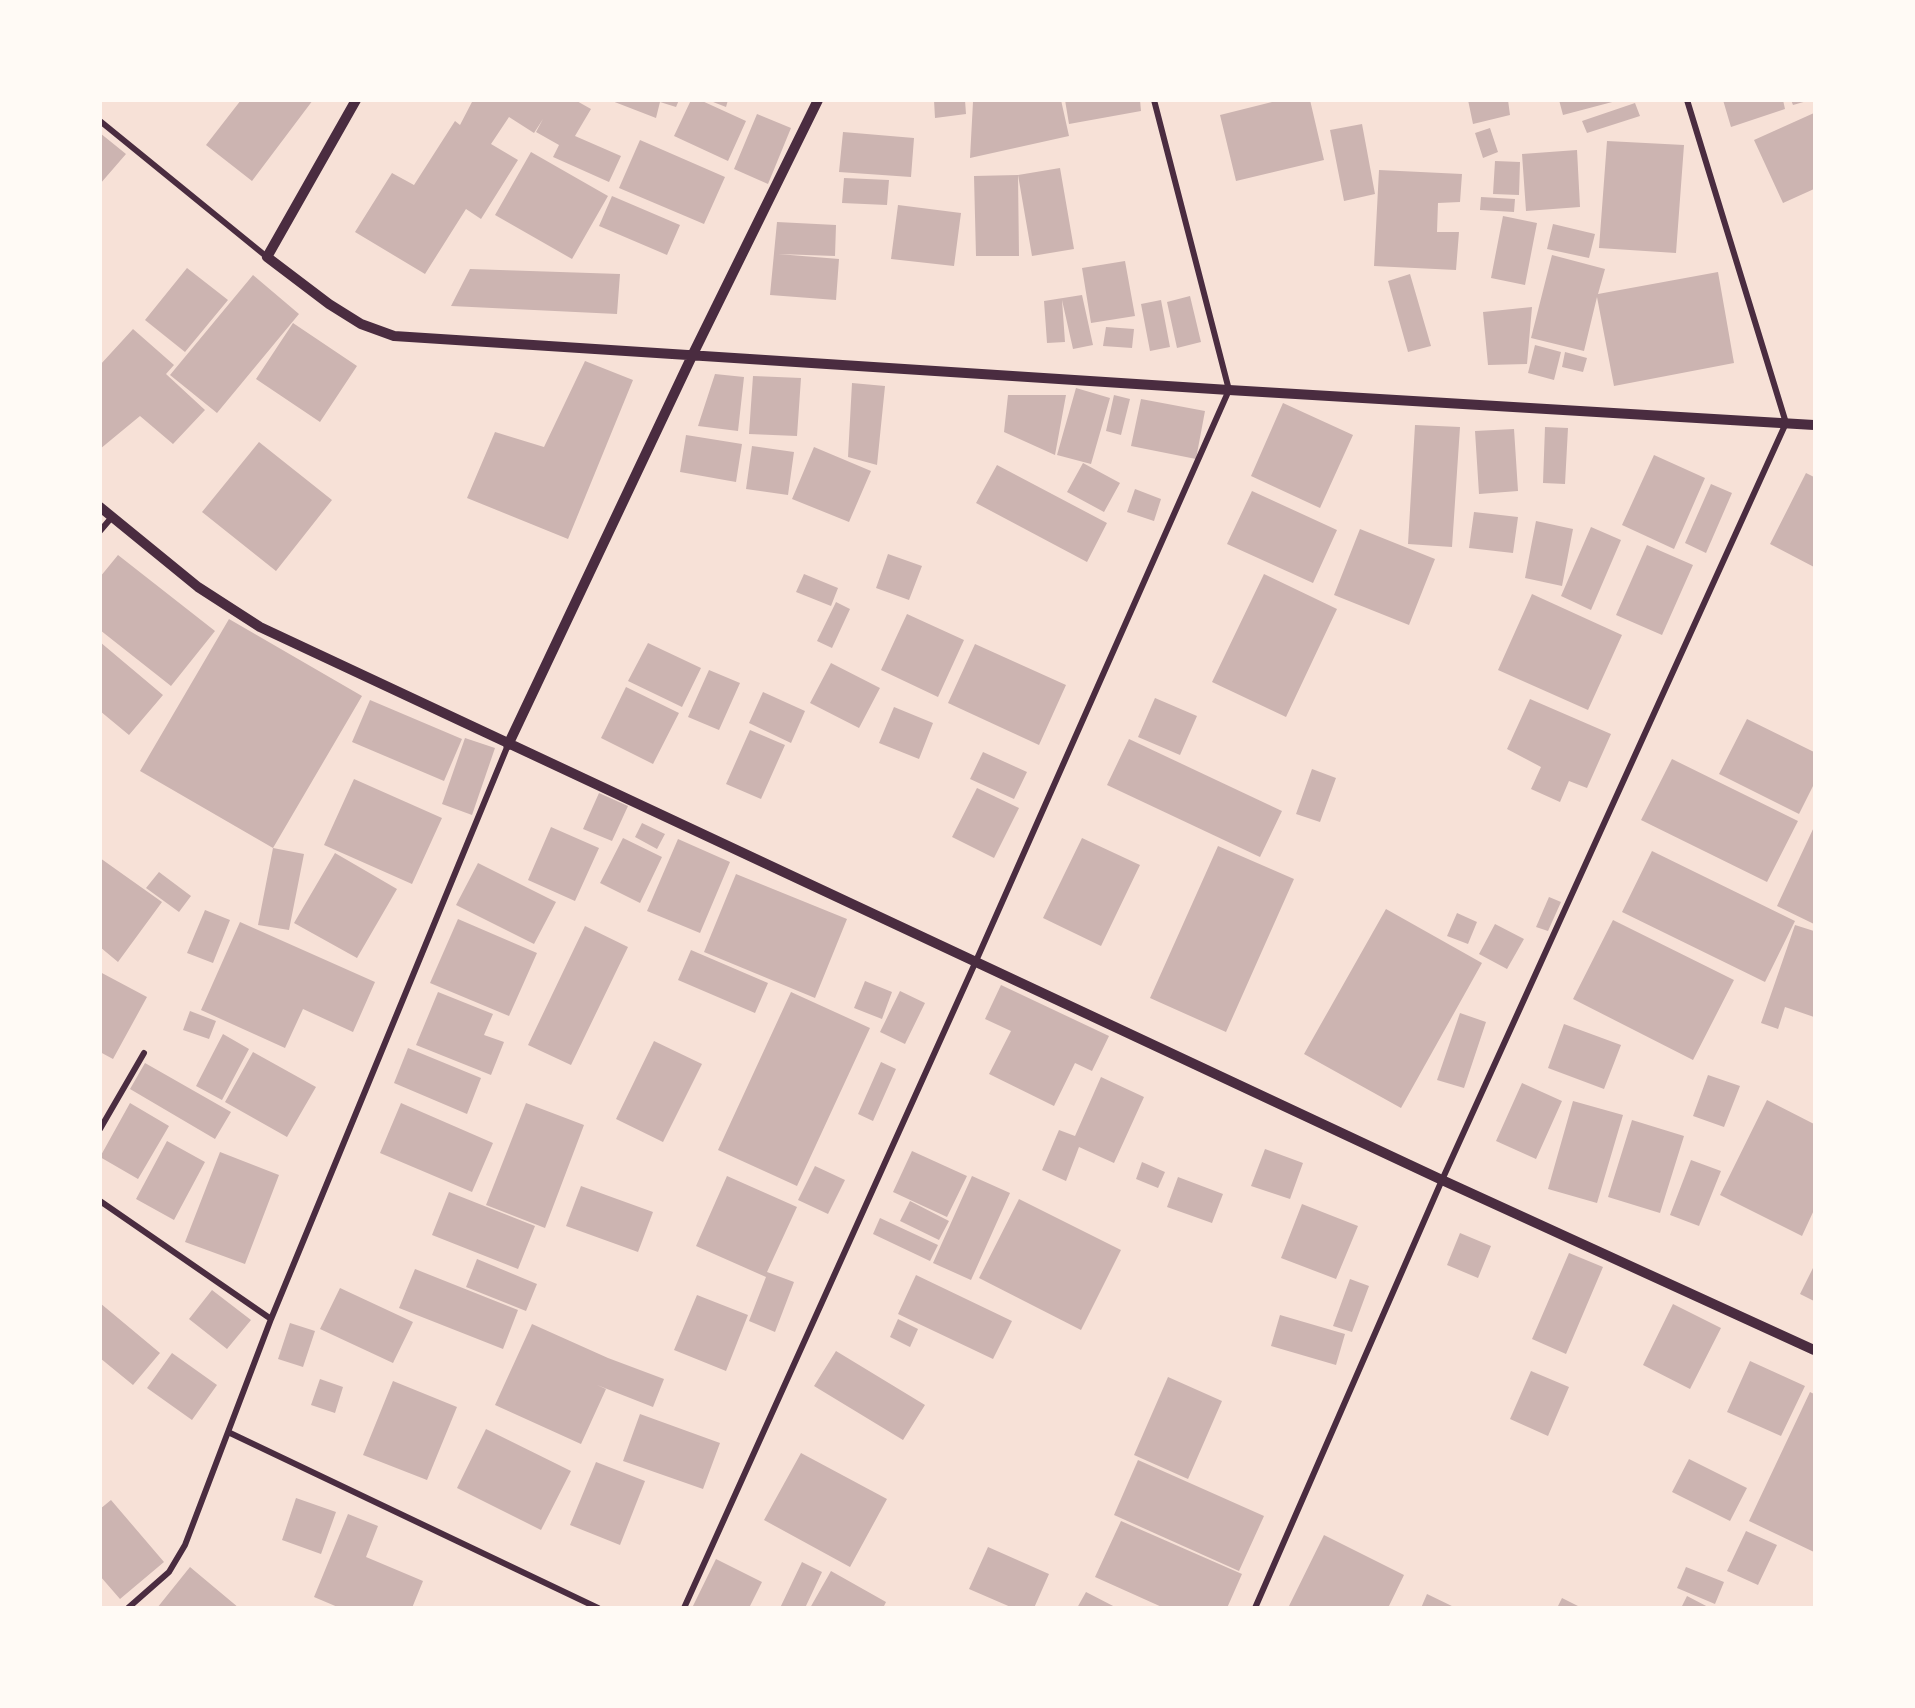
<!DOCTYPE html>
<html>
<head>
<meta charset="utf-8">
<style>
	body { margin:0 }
	#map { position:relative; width:1915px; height:1708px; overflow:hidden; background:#f7e1d7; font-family:"Fira Sans Condensed",sans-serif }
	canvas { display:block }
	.frame { position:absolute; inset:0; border:102px solid #fffaf5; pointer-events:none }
</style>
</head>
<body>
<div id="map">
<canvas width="1915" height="1708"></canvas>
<div class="frame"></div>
</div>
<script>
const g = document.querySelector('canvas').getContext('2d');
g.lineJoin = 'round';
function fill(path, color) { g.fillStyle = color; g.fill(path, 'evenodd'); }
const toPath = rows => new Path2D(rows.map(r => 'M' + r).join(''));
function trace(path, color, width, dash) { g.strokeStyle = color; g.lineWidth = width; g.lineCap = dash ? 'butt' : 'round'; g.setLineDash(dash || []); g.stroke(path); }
fill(toPath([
	[241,100,313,100,252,181,206,145],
	[473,100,575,100,591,109,575,136,621,156,609,182,553,157,559,145,536,132,543,119,534,133,509,117,491,144,518,160,481,219,466,209,425,274,355,232,392,173,414,185,455,121,460,125],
	[679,100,676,107,660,102,656,118,612,101],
	[691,100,700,100,746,121,728,161,674,136],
	[708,100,728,100,726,107],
	[934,100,965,100,966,114,935,118],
	[978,100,1061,100,1069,136,970,158,973,102],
	[1065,100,1140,100,1141,111,1069,124],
	[1280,100,1310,100,1324,160,1236,181,1220,115],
	[1468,100,1508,100,1510,115,1473,124],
	[1559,100,1616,100,1616,101,1563,115],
	[1723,100,1783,100,1785,109,1731,127],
	[1791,100,1807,100,1807,101,1793,105],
	[1635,103,1640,116,1587,133,1582,121],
	[1814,113,1814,189,1783,203,1754,140],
	[757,114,791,128,768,184,734,169],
	[1362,124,1375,194,1344,201,1330,130],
	[1490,128,1498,152,1483,158,1475,133],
	[843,132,914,138,911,177,839,172],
	[100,133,126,154,100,184],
	[640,140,725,177,704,224,619,188],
	[1607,141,1684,145,1676,253,1599,248],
	[1577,150,1580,207,1526,211,1522,154],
	[531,152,608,196,572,259,495,215],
	[1495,161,1520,162,1519,195,1493,194],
	[1060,168,1074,249,1032,256,1018,175,1019,256,976,256,974,176,1018,175],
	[1379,170,1462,174,1460,202,1438,203,1437,232,1459,232,1456,270,1374,266],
	[844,178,889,180,887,205,842,203],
	[612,196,680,225,667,255,599,226],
	[1481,197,1515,199,1514,212,1480,210],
	[898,205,961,213,954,266,891,259],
	[1503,216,1537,223,1525,285,1491,278],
	[777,222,836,225,835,256,778,254,839,259,836,300,770,295],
	[1553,224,1595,234,1589,258,1547,249],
	[1552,255,1605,269,1598,294,1718,272,1734,363,1614,386,1597,297,1584,351,1531,338],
	[1125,261,1135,316,1091,323,1082,268],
	[187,268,228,300,185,352,145,320],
	[470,269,620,274,617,314,451,306],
	[1410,274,1431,346,1408,352,1388,281],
	[253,275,299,314,217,413,170,375],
	[1082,295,1093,345,1073,349,1062,300,1065,342,1047,343,1044,301],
	[1190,296,1201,342,1177,348,1167,302],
	[1161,300,1170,347,1150,351,1141,304],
	[1532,307,1527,364,1488,365,1483,312],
	[293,323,357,366,320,422,256,379],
	[1106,327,1134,329,1132,348,1103,346],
	[133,329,174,365,166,374,205,410,173,444,140,416,100,449,100,365],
	[1535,345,1561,352,1554,380,1528,373],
	[1565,352,1587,358,1583,372,1562,367],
	[585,361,633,380,568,539,467,498,495,432,544,447],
	[715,374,744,377,738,431,698,426],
	[753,376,801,378,797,436,749,434],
	[852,383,885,386,877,465,848,457],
	[1076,388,1110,398,1091,464,1057,455],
	[1008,395,1066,395,1055,455,1004,432],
	[1114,395,1130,399,1121,435,1106,431],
	[1141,399,1205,411,1196,459,1131,446],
	[1283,403,1353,435,1320,508,1251,476],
	[1415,425,1460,427,1452,547,1408,544],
	[1545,427,1568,428,1565,484,1543,483],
	[1514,429,1518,491,1479,494,1475,431],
	[686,435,742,444,736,482,680,472],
	[259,442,332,500,276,571,202,512],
	[752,446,794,452,788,495,746,489],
	[814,447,871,471,849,522,792,499],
	[1654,455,1705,478,1674,549,1622,525],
	[1083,463,1120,483,1104,512,1067,492],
	[997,465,1107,523,1087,562,976,503],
	[1806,473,1814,477,1814,567,1770,544],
	[1711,484,1732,493,1706,553,1685,543],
	[1135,489,1161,499,1154,521,1127,512],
	[1252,491,1337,530,1313,583,1227,544],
	[1474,512,1518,517,1513,553,1469,548],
	[1536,521,1573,529,1562,586,1525,578],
	[1591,527,1621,540,1591,610,1561,596],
	[1360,529,1435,559,1409,625,1334,595],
	[1647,545,1693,565,1662,635,1616,615],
	[888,554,922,566,909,600,876,588],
	[118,555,215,631,171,686,100,630,100,577],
	[804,574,838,588,831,606,796,592],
	[1264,574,1337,609,1286,717,1212,682],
	[1532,594,1622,635,1588,710,1498,670],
	[836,602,850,609,832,648,817,641],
	[907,614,964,640,938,697,881,670],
	[229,619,362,696,273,848,304,854,289,930,258,925,273,848,140,771],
	[100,642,163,695,129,735,100,711],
	[648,643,701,668,682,707,628,681],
	[975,644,1066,685,1039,745,948,703],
	[831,663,880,688,859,728,810,703],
	[709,670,740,683,719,730,688,717],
	[626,687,679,713,653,764,601,738],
	[763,692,805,711,791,743,749,723],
	[1155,698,1197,716,1180,755,1138,737],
	[1530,699,1611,734,1587,788,1569,781,1560,802,1531,789,1541,767,1507,749],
	[370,700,462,739,444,781,352,742],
	[894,707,933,723,919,759,879,743],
	[1747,719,1814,752,1814,784,1799,814,1719,774],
	[750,730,785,745,761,799,726,784],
	[465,738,495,748,472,815,442,804],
	[1129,739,1282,811,1260,857,1107,785],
	[983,752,1027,772,1014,799,970,779],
	[1672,759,1798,821,1767,882,1641,820],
	[1312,769,1336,778,1320,822,1296,814],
	[354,779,442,818,412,884,324,845],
	[977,788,1019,808,994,858,952,837],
	[599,793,628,806,612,841,583,829],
	[642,823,665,834,657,849,635,837],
	[551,827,599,848,575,901,528,880],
	[1814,827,1814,924,1777,906],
	[623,838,662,857,640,903,600,883],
	[1082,838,1140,865,1101,946,1043,918],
	[678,839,730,862,700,933,647,911],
	[1218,846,1294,879,1226,1032,1150,998],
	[1652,851,1795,921,1765,982,1622,912],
	[335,853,397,889,357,958,294,923],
	[100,858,162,902,118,962,100,947],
	[478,863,556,902,534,944,456,905],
	[159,872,191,896,179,912,146,888],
	[736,874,847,919,815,998,704,952],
	[1549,897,1561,902,1548,931,1536,927],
	[1386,909,1482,963,1401,1108,1304,1054],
	[205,910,230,920,213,963,187,953],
	[1457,913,1477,922,1468,944,1447,936],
	[458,919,537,953,509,1016,430,983],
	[1613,920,1734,980,1693,1060,1573,999],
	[240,922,375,982,353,1032,303,1009,285,1048,201,1010],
	[1495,924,1524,939,1507,969,1479,954],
	[1795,925,1814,931,1814,1017,1785,1007,1778,1029,1761,1023],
	[585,926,628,947,571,1065,528,1045],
	[691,950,768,983,755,1013,678,980],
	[100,972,147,997,113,1059,100,1052],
	[865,981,892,992,882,1019,854,1008],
	[1001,985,1109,1036,1092,1071,1075,1063,1054,1106,989,1074,1011,1031,985,1019],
	[900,991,925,1003,905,1044,880,1032],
	[438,992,493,1014,484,1035,504,1042,491,1075,416,1045],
	[791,992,870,1028,797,1186,718,1150],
	[190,1011,216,1021,209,1039,183,1030],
	[1460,1013,1486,1022,1464,1088,1437,1080],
	[1564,1024,1621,1045,1604,1089,1548,1068],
	[223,1034,249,1049,222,1100,196,1086],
	[654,1041,702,1064,663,1142,616,1119],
	[408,1048,481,1078,467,1114,394,1083],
	[253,1052,316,1087,287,1137,225,1102],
	[881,1062,896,1069,873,1121,858,1114],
	[145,1063,231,1112,215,1139,130,1089],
	[1708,1075,1740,1086,1724,1127,1693,1116],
	[1101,1077,1144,1097,1114,1163,1079,1147,1066,1181,1042,1170,1059,1130,1075,1136],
	[1522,1083,1562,1101,1536,1159,1496,1141],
	[1767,1100,1814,1124,1814,1210,1802,1236,1720,1195],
	[1573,1101,1623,1115,1597,1203,1548,1189],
	[130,1103,169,1126,138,1179,100,1157],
	[401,1103,493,1143,472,1192,380,1153],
	[526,1103,584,1125,545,1228,486,1205],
	[1632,1120,1684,1136,1660,1213,1608,1197],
	[167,1141,205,1162,174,1220,136,1199],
	[1265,1149,1303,1163,1290,1199,1251,1186],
	[912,1151,967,1176,947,1217,893,1192],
	[220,1152,279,1175,245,1264,185,1242],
	[1691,1160,1721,1171,1699,1226,1670,1215],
	[1142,1162,1165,1172,1158,1188,1136,1179],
	[815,1166,845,1180,828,1214,798,1200],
	[727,1176,797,1207,767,1272,794,1282,775,1332,749,1321,766,1277,696,1246],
	[972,1176,1010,1193,971,1280,933,1263],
	[1178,1177,1223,1194,1212,1223,1167,1207],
	[581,1186,653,1212,638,1252,566,1226],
	[449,1192,535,1226,518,1269,432,1235],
	[1019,1199,1121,1250,1081,1330,979,1278],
	[910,1201,949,1221,939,1240,900,1221],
	[1302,1204,1358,1226,1336,1279,1281,1258],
	[880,1218,938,1245,930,1261,873,1234],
	[1460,1233,1491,1246,1478,1278,1447,1265],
	[1569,1253,1603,1267,1566,1354,1532,1339],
	[477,1259,537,1284,526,1311,466,1287],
	[1814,1266,1814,1301,1800,1294],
	[415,1269,518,1310,503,1349,399,1308],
	[916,1275,1012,1321,993,1359,898,1314],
	[1350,1279,1369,1286,1352,1332,1333,1326],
	[340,1288,413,1322,393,1363,320,1329],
	[212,1290,251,1320,227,1349,189,1319],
	[697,1295,748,1315,726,1371,674,1350],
	[100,1303,160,1353,133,1385,100,1358],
	[1673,1304,1721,1328,1690,1389,1643,1365],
	[1280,1315,1345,1334,1336,1365,1271,1346],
	[898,1319,918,1329,910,1347,890,1337],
	[290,1323,315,1331,303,1367,278,1359],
	[532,1324,608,1358,664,1379,653,1407,597,1385,606,1389,581,1444,495,1405],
	[836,1351,925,1405,903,1440,814,1386],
	[172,1353,217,1385,192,1420,147,1388],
	[1750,1361,1805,1386,1781,1436,1727,1412],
	[1531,1371,1569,1387,1548,1436,1510,1419],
	[1168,1377,1222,1401,1188,1479,1134,1455],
	[320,1379,343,1387,335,1413,311,1405],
	[393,1381,457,1407,427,1480,363,1455],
	[1810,1392,1814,1394,1814,1552,1749,1521],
	[640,1414,720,1443,703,1489,623,1461],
	[486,1429,571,1471,541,1530,457,1488],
	[801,1453,887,1499,850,1567,764,1520],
	[1689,1459,1747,1488,1730,1521,1672,1492],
	[1138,1460,1264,1516,1239,1571,1114,1515],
	[596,1462,645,1481,620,1545,570,1525],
	[296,1498,336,1512,321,1554,282,1540],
	[111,1500,164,1562,120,1599,100,1576,100,1509],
	[348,1514,378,1526,366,1557,423,1581,412,1608,340,1608,314,1597],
	[1121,1521,1242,1574,1227,1608,1164,1608,1095,1577],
	[1746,1531,1777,1545,1758,1585,1727,1571],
	[1324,1535,1404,1575,1388,1608,1288,1608],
	[988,1547,1049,1574,1034,1608,1013,1608,969,1589],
	[716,1559,762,1582,749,1608,692,1608],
	[802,1562,822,1572,805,1608,780,1608],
	[190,1567,239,1608,157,1608],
	[1686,1567,1724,1582,1715,1604,1677,1588],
	[831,1571,886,1602,883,1608,810,1608],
	[1086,1592,1117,1608,1077,1608],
	[1427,1594,1456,1608,1421,1608],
	[1687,1596,1710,1608,1681,1608],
	[1562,1598,1582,1608,1557,1608]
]), '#ccb4b1');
trace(toPath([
	[100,121,267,257],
	[100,531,112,517],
	[100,1129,144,1053],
	[100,1201,271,1319],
	[228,1432,598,1608],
	[128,1608,169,1572,185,1545,271,1319,508,745],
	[684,1608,976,961,1229,390,1154,100],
	[1255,1608,1442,1180,1786,423,1687,100]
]), '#4a2c40', 6);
trace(toPath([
	[356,100,267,257,329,304,361,324,394,336,1229,390,1814,425],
	[100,507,198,587,260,627,1442,1180,1814,1350],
	[508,745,692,356,818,100]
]), '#4a2c40', 10);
</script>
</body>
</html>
